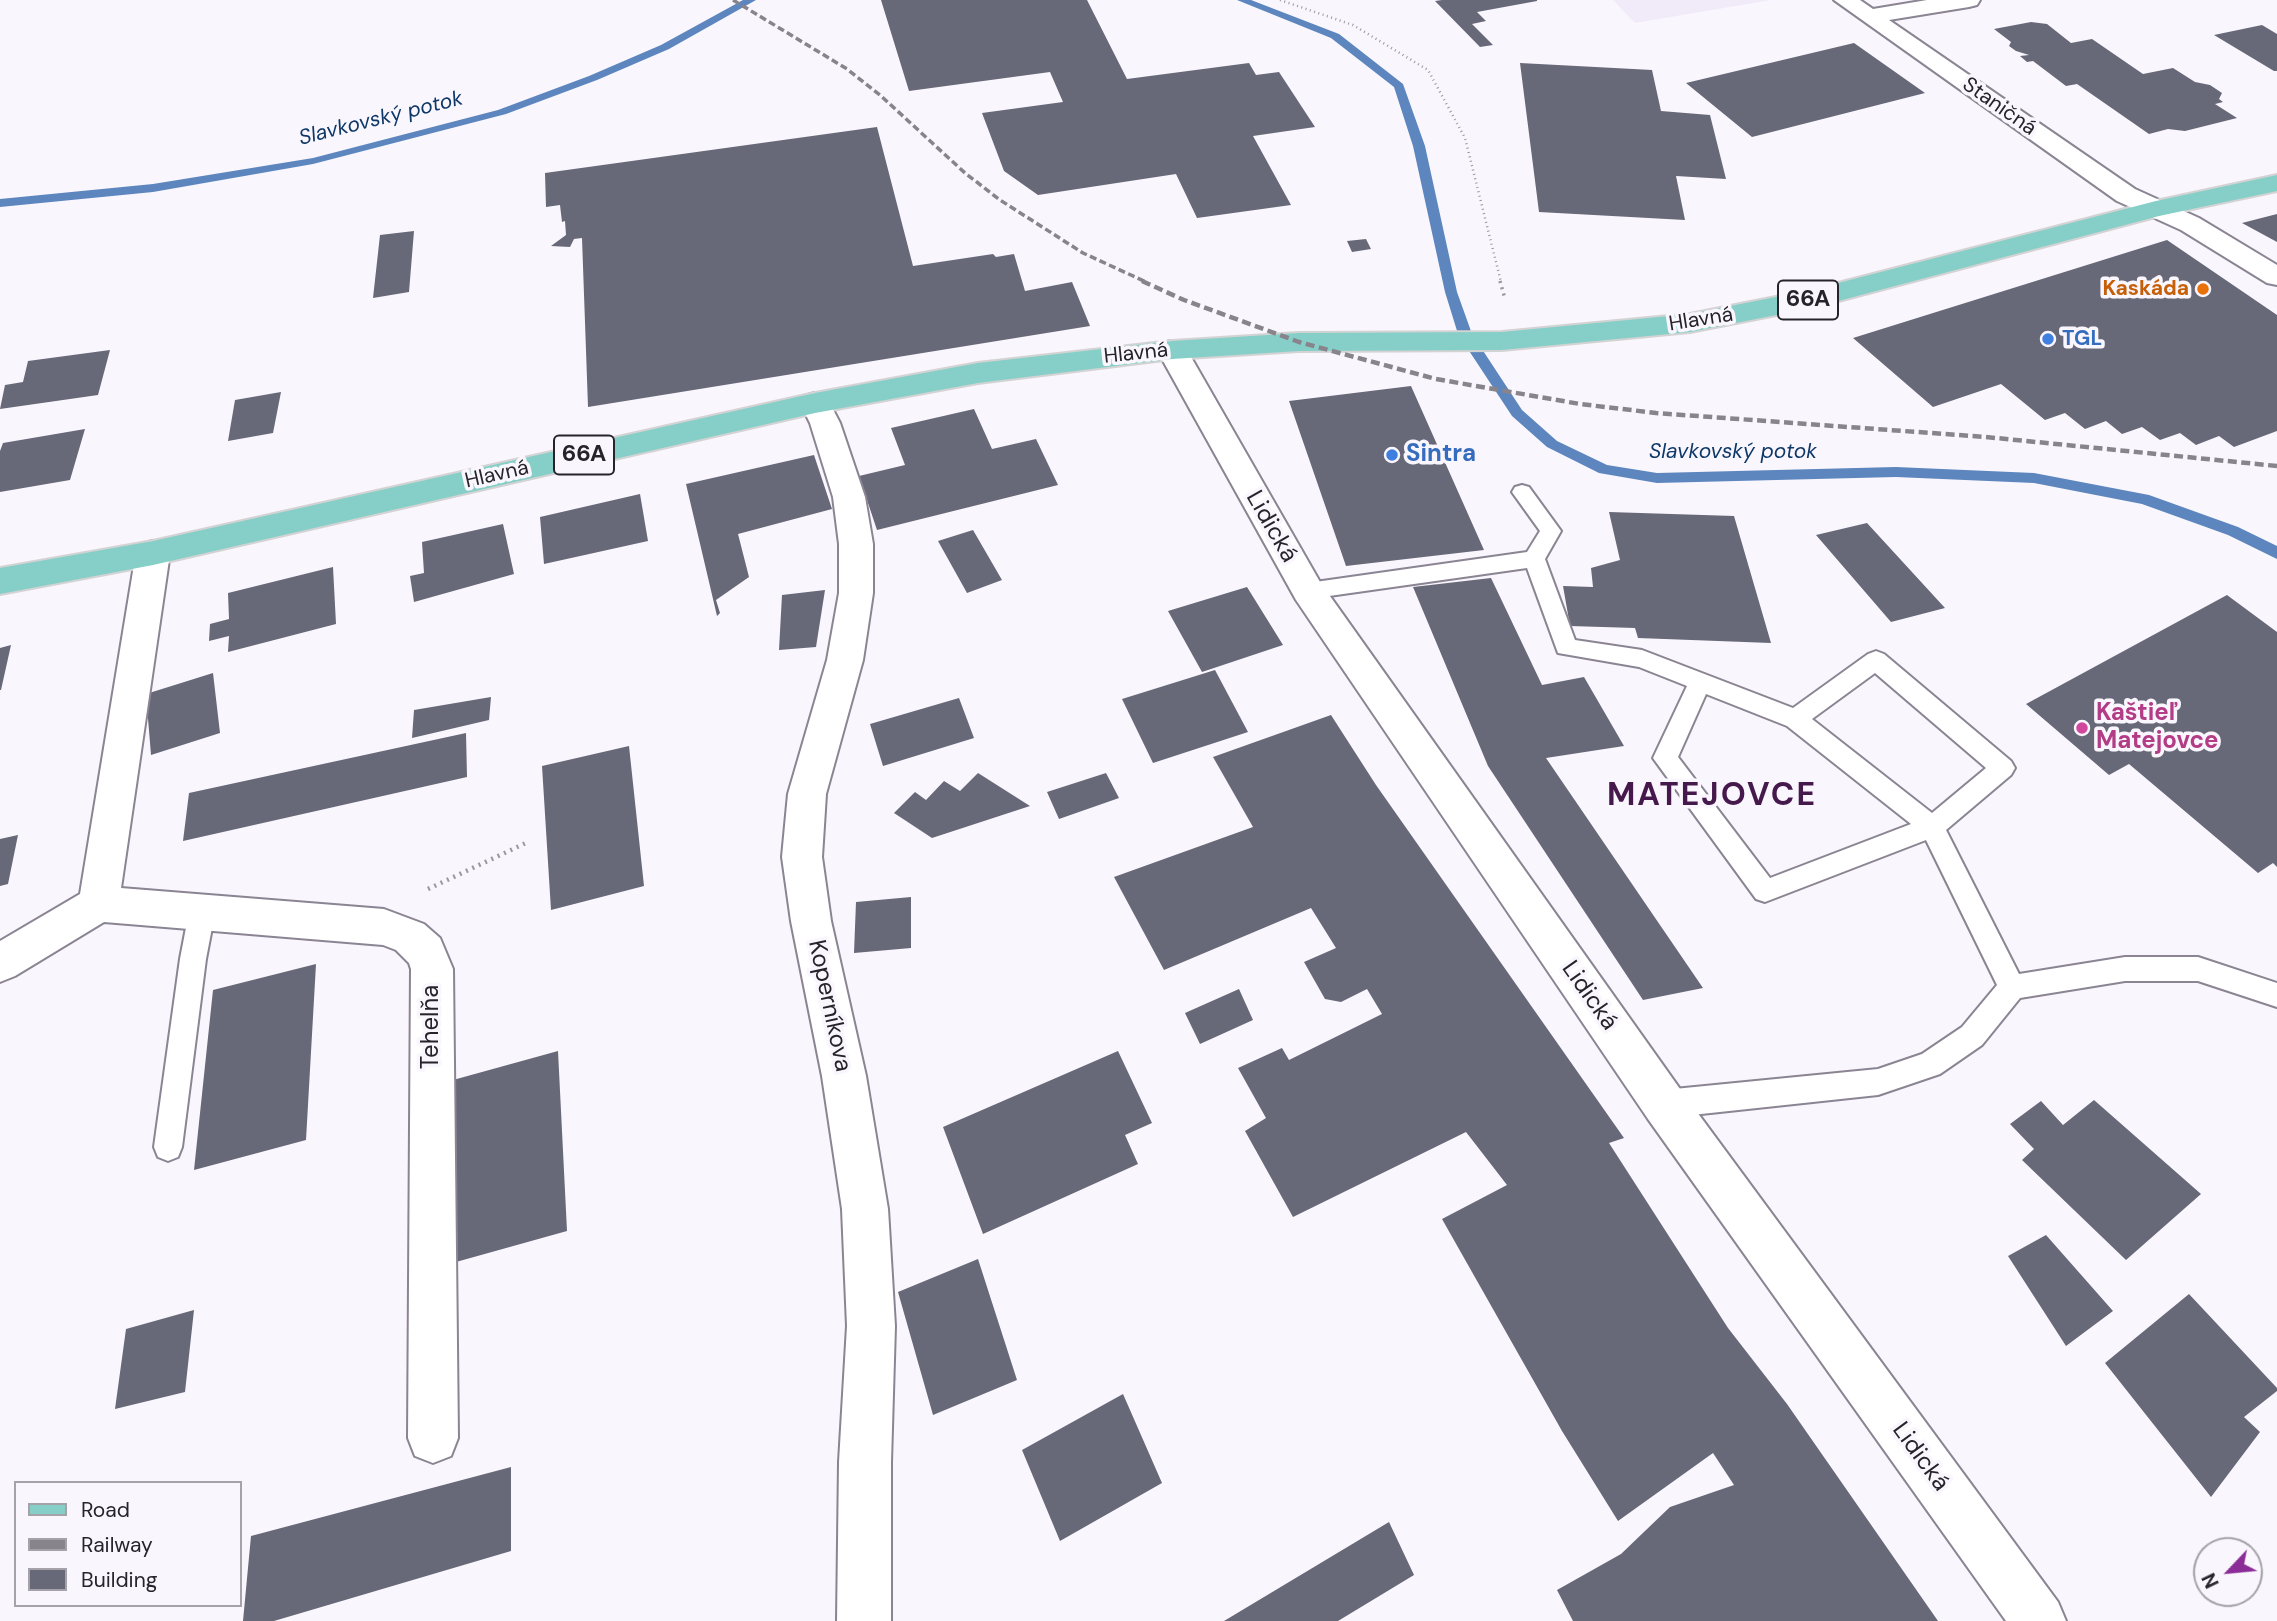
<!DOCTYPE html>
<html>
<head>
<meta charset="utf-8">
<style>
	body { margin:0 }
	#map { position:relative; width:2277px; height:1621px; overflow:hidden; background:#faf6fd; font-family:"DM Sans",sans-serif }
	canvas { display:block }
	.legend { position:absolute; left:14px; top:1481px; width:228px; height:126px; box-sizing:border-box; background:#faf6fd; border:2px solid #a5a2a9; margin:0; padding:9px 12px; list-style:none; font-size:21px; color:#26232a }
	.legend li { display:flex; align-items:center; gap:14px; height:35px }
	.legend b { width:35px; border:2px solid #a5a2a9 }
	.north { position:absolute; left:2193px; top:1537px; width:70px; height:70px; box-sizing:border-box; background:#faf6fd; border:2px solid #a5a2a9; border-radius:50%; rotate:244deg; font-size:19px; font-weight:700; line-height:28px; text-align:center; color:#26232a }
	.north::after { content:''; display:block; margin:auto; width:24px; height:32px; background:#8b2d97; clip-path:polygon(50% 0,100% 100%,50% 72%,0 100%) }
</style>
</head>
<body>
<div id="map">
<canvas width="2277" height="1621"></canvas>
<ul class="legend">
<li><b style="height:9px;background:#85cfc8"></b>Road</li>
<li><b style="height:9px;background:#87848b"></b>Railway</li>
<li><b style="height:19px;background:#676878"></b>Building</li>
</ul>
<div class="north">N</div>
</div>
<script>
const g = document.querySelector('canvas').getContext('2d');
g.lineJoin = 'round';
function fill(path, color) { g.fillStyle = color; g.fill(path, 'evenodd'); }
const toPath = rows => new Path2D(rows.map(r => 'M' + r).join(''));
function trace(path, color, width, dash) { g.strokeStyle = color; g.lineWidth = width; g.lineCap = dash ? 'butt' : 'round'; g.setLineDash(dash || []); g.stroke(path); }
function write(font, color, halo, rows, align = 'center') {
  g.font = font + ' "DM Sans",sans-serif'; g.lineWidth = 7; g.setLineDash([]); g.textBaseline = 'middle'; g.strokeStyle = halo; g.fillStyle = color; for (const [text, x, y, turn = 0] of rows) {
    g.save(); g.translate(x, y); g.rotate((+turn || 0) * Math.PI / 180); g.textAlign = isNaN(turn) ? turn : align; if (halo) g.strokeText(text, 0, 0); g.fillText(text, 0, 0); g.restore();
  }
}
fill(toPath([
	[1613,0,1771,0,1635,23]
]), '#f1eaf9');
fill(toPath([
	[743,0,756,0,669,49,597,80,506,114,313,164,153,192,0,207,0,199,153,184,313,158,498,110,589,76,661,45,743,0],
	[1237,0,1251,0,1339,34,1403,84,1425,146,1457,292,1472,334,1522,410,1557,441,1607,465,1657,473,1896,467,2034,473,2149,495,2238,527,2277,546,2277,559,2228,535,2142,504,2034,483,1896,477,1657,483,1599,473,1547,447,1512,416,1458,334,1445,292,1413,146,1394,87,1331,38,1237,0]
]), '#5c86bd');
fill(toPath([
	[881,0,1087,0,1127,79,1249,63,1256,75,1279,72,1315,127,1253,136,1291,205,1197,218,1176,174,1038,195,1004,171,982,113,1063,102,1050,72,909,91],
	[1442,0,1537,0,1537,1,1477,12,1486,21,1472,24,1493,45,1480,47,1435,1],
	[2031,22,2047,24,2071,43,2092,39,2143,74,2173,68,2195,82,2210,85,2222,93,2219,99,2223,102,2215,104,2237,118,2185,131,2168,129,2149,134,2077,84,2066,86,2033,61,2027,62,2020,56,2029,55,2016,51,2009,46,2011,42,1994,29],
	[2262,25,2277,34,2277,71,2274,71,2214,35],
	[1854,43,1925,93,1752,137,1686,83],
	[1520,63,1652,70,1661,111,1710,115,1726,179,1676,176,1685,220,1539,212],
	[877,127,913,266,993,254,996,257,1014,254,1025,291,1072,282,1090,326,588,407,582,238,574,239,570,247,551,246,566,235,565,221,562,222,560,205,546,207,545,173],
	[2277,214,2277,242,2242,223],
	[414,231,409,292,373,298,380,235],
	[1366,239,1371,249,1352,252,1347,241],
	[2167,240,2277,315,2277,431,2234,447,2219,436,2196,445,2180,433,2160,440,2142,427,2122,434,2106,421,2085,429,2065,413,2045,420,2001,384,1933,407,1853,338],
	[110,350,98,395,0,409,5,385,23,382,28,361],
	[1411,386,1484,550,1346,566,1289,401],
	[281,392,273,433,228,441,235,400],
	[974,409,992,449,1036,439,1058,485,877,530,859,476,905,465,891,428],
	[85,429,70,480,0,492,0,451,3,443],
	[814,455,832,509,738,534,749,577,716,600,720,613,717,616,686,484],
	[640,494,648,541,544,564,540,517],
	[1609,512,1734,516,1771,643,1638,638,1635,628,1570,626,1563,586,1593,587,1591,568,1620,560],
	[1867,523,1945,608,1891,622,1816,535],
	[503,524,514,574,414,602,410,576,424,573,422,542],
	[973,530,1002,580,967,593,938,541],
	[333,567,336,624,228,652,229,636,209,641,210,624,229,619,228,593],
	[1491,578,1542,685,1584,677,1624,746,1546,758,1703,988,1643,1000,1488,766,1413,587],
	[1247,587,1283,645,1202,672,1168,611],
	[825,590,816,647,779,650,782,595],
	[2227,595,2277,632,2277,867,2273,863,2258,873,2129,764,2109,775,2026,704],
	[11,645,1,690,0,690,0,648],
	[1215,670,1248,732,1153,763,1122,699],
	[213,673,220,733,151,755,146,694],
	[491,697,489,720,412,738,414,710],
	[959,698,974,738,883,766,870,724],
	[1331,715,1376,785,1624,1138,1609,1143,1728,1328,1787,1404,1938,1621,1573,1621,1557,1590,1621,1554,1670,1507,1734,1485,1713,1453,1618,1521,1562,1431,1442,1219,1507,1185,1466,1132,1293,1217,1245,1131,1266,1118,1238,1068,1282,1048,1289,1060,1382,1014,1367,989,1341,1002,1325,999,1304,962,1336,948,1311,908,1164,970,1114,877,1253,827,1213,757],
	[466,733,467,777,183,841,189,793],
	[629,746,644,886,551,910,542,766],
	[978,773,1030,806,932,838,894,813,915,792,926,800,944,781,960,791],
	[1106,773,1119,798,1059,819,1047,792],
	[18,835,8,884,0,886,0,839],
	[911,897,911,948,854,953,856,902],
	[316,964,306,1140,194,1170,213,990],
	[1239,989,1253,1020,1200,1044,1185,1013],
	[558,1051,567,1231,456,1262,453,1080],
	[1118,1051,1152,1123,1125,1135,1138,1164,983,1234,943,1127],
	[2094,1100,2201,1194,2126,1260,2022,1160,2034,1149,2010,1124,2041,1101,2063,1125],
	[2046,1235,2113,1311,2066,1346,2008,1256],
	[978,1259,1017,1380,933,1415,898,1292],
	[2189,1294,2277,1388,2277,1391,2244,1417,2260,1432,2211,1497,2105,1363],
	[194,1310,185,1392,115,1409,126,1329],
	[1123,1394,1162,1483,1060,1541,1022,1450],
	[511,1467,511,1551,274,1621,243,1621,251,1536],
	[1389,1522,1414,1575,1338,1621,1224,1621]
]), '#676878');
const service = toPath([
	[1522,485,1529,487,1561,531,1545,559,1575,640,1642,650,1793,708,1868,654,1876,651,1884,654,2011,761,2015,768,2011,775,1946,830,2019,974,2125,957,2198,957,2277,983,2277,1007,2198,981,2125,981,2020,998,1982,1045,1940,1074,1878,1095,1664,1118,1654,1114,1650,1104,1654,1094,1664,1090,1878,1069,1922,1054,1962,1027,1997,985,1926,840,1765,902,1756,899,1653,758,1687,686,1639,667,1558,653,1527,568,1308,599,1300,597,1297,591,1300,585,1308,583,1527,552,1540,531,1512,492,1515,487,1522,485],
	[1875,673,1986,768,1932,813,1812,719,1875,673],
	[1706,694,1787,726,1911,824,1770,878,1678,757,1706,694],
	[202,901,211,904,215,912,206,959,182,1147,178,1157,168,1161,158,1157,154,1147,180,959,189,912,193,904,202,901]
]);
const minor = toPath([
	[1834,0,1860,0,1873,9,1927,0,1980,0,1977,5,1969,7,1889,20,2135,189,2199,218,2277,265,2277,285,2267,283,2181,230,2117,201,1834,0],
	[1172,341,1182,343,1187,350,1320,582,1680,1089,2058,1602,2066,1621,2006,1621,1648,1119,1296,600,1157,350,1162,343,1172,341],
	[815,393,826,396,840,423,865,497,873,544,873,593,863,660,826,794,822,857,831,921,866,1076,888,1209,895,1326,891,1462,891,1621,837,1621,839,1462,847,1326,842,1209,822,1076,791,921,782,857,788,794,827,660,839,593,839,544,833,497,810,423,800,403,804,396,815,393],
	[153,541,165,544,170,553,121,888,384,909,424,924,440,938,453,969,458,1438,451,1456,433,1463,415,1456,408,1438,411,969,409,963,396,950,383,945,104,922,15,976,0,982,0,941,80,894,136,553,141,544,153,541]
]);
const primary = toPath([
	[2277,175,2277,191,2159,216,1812,308,1690,332,1502,350,1299,351,1172,359,978,383,815,413,153,565,0,594,0,568,153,541,815,393,978,363,1172,341,1299,333,1502,332,1690,314,1811,290,2156,201,2277,175]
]);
trace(service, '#8b8493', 4);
trace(minor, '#8b8493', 4);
trace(primary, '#d4d3d4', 4);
trace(toPath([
	[1280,0,1353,25,1428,70,1465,138,1501,282]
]), '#9b979e', 2.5, [1, 3.5]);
trace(toPath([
	[1500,281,1505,299]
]), '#9b979e', 3.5, [2, 4.5]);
trace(toPath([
	[428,889,528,842]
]), '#9b979e', 4.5, [2, 5]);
fill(service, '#fff');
fill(minor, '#fff');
fill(primary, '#85cfc8');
trace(toPath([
	[733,0,847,69,880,95,965,173,1000,200,1083,253,1146,282]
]), '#87848b', 3.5, [7, 3.5]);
trace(toPath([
	[1142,281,1184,300,1299,342,1436,379,1580,404,1656,413,1986,437,2277,466]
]), '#87848b', 4.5, [9, 4.5]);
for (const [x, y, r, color] of [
	[2203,289,7,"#e8710a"],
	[2048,339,7,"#3f7fe0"],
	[1392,455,7,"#3f7fe0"],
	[2082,728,7,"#d1479c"]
]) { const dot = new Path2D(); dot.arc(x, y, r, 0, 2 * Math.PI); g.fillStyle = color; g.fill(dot); trace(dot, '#faf6fd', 2.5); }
write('21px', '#26232a', '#faf6fd', [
	["Staničná",1999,107,35],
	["Hlavná",1701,320,-9],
	["Hlavná",1136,354,-6],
	["Hlavná",497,475,-13]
]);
write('italic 21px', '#0e3867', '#faf6fd', [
	["Slavkovský potok",381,119,-14],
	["Slavkovský potok",1733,452]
]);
write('bold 21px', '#c56008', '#faf6fd', [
	["Kaskáda",2189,289]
], 'right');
write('bold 21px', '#366cbe', '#faf6fd', [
	["TGL",2062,339]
], 'left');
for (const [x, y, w] of [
	[1808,300,60],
	[584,455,60]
]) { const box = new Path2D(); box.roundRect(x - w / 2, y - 19.5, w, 39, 5); g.fillStyle = '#faf6fd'; g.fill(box); trace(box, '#26232a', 2); }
write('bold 23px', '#26232a', null, [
	["66A",1808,300],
	["66A",584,455]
]);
write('bold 24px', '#366cbe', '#faf6fd', [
	["Sintra",1406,455]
], 'left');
write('24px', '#26232a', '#faf6fd', [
	["Lidická",1271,527,60],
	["Lidická",1589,996,55],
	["Koperníkova",829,1006,78],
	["Tehelňa",432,1027,-90],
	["Lidická",1920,1457,54]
]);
write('bold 24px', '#b23c85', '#faf6fd', [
	["Kaštieľ",2096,714],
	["Matejovce",2096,742]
], 'left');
g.letterSpacing = '2px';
write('bold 32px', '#46194c', '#faf6fd', [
	["MATEJOVCE",1712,797]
]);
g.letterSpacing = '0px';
</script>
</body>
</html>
